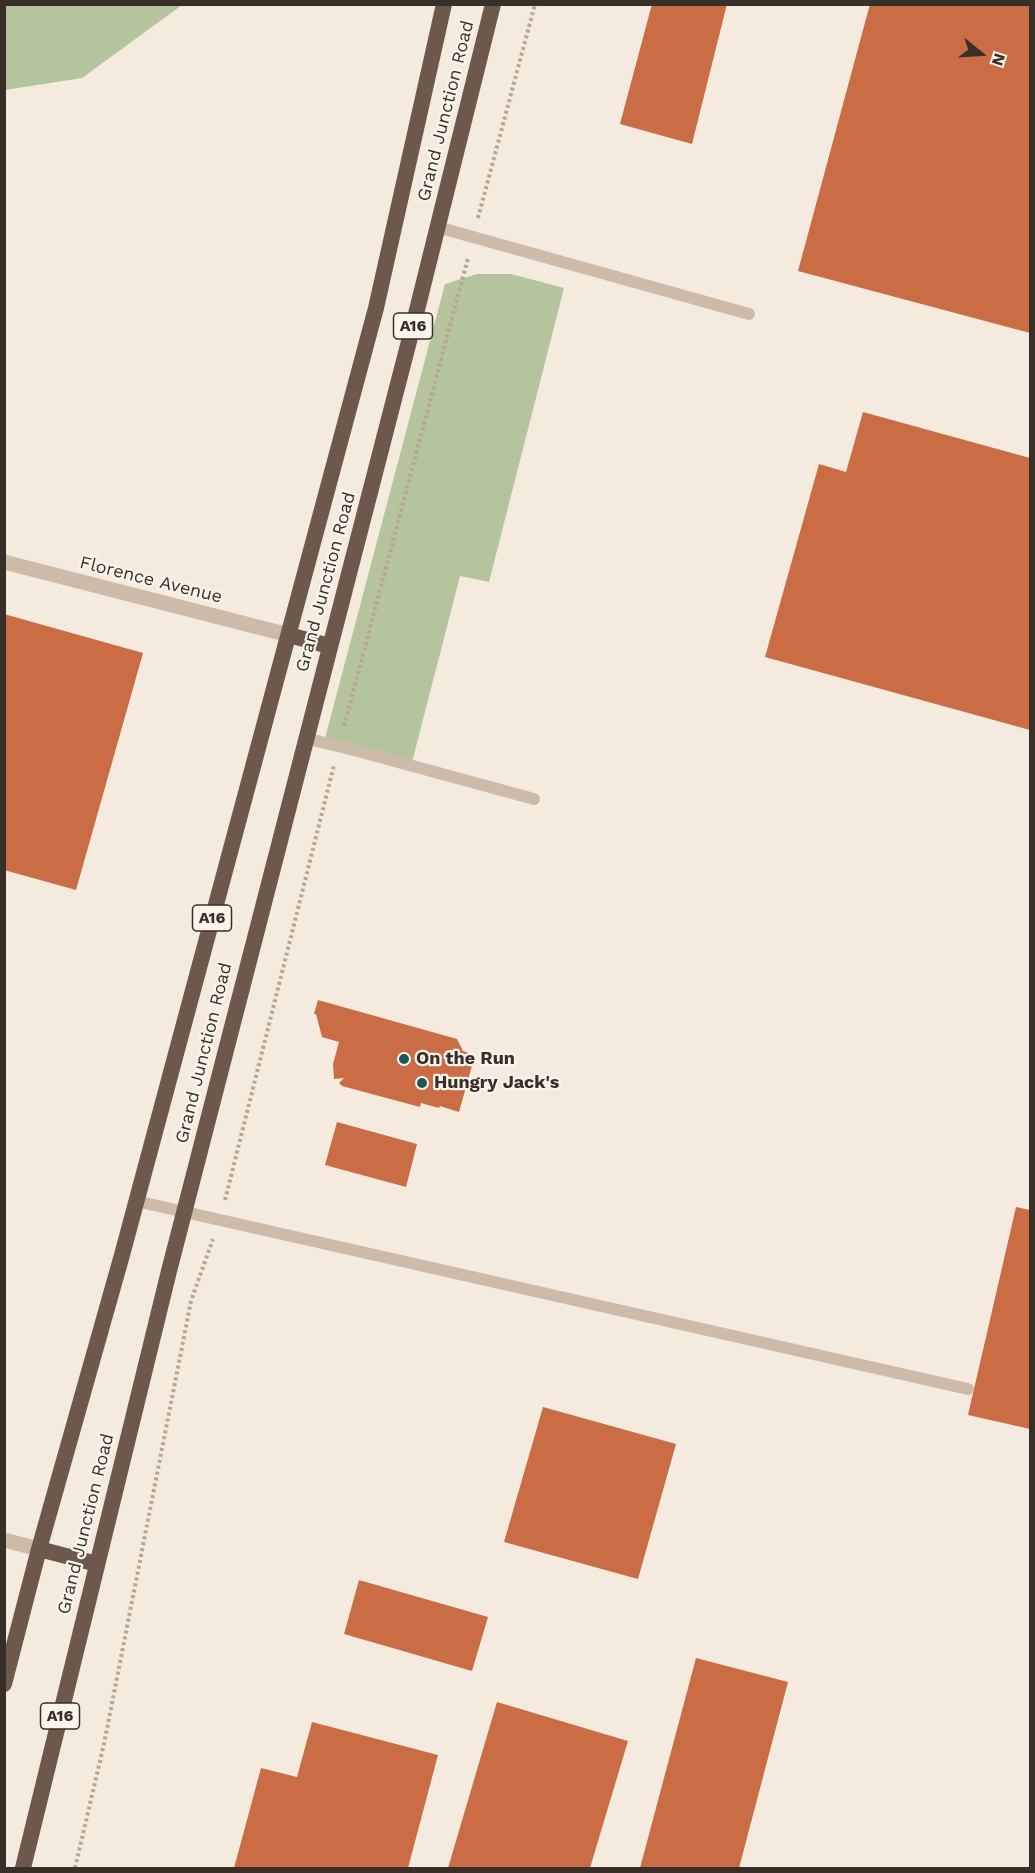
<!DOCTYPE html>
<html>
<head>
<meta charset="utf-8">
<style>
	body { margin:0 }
	#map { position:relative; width:1035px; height:1873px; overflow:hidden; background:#f4ebde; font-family:"Work Sans",sans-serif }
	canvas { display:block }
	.frame { position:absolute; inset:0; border:6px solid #392f29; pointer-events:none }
	.north { position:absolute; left:951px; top:24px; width:60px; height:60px; -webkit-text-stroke:4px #fbf4eb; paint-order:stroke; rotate:108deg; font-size:16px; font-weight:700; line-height:24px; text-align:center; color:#392f29 }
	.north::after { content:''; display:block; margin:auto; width:21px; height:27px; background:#392f29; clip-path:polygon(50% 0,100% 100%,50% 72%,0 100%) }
</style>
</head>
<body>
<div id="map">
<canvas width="1035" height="1873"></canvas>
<div class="frame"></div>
<div class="north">N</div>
</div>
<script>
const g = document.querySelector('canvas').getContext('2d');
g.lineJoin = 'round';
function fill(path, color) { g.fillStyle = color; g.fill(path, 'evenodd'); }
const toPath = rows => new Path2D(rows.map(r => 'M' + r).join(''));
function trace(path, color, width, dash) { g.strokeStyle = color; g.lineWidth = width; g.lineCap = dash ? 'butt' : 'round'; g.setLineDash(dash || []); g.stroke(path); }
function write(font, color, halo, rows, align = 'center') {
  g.font = font + ' "Work Sans",sans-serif'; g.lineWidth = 4.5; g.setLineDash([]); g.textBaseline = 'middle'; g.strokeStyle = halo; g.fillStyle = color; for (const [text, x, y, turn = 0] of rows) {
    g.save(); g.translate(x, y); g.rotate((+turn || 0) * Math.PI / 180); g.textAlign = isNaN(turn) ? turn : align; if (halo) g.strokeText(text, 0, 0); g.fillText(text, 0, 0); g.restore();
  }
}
fill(toPath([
	[5,4,182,4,182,5,82,78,5,90],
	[477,274,511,274,564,288,489,582,460,576,411,766,324,742,445,284]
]), '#b4c49d');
fill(toPath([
	[652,4,727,4,692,144,620,124],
	[870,4,1030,4,1030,333,798,271],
	[863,412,1030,458,1030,730,765,657,819,464,846,472],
	[4,614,143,653,76,890,4,870],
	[318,1000,457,1039,463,1051,475,1055,459,1112,440,1106,439,1108,421,1103,420,1107,342,1086,339,1083,344,1078,334,1079,333,1064,339,1042,322,1037,316,1014,314,1014],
	[337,1122,417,1144,406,1187,325,1165],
	[1016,1207,1030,1210,1030,1429,968,1415],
	[543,1407,676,1444,638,1579,504,1542],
	[359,1580,488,1617,472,1671,344,1634],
	[696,1658,788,1682,739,1868,640,1868],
	[497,1702,628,1741,590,1868,448,1868],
	[312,1722,438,1755,408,1868,234,1868,261,1768,297,1777]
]), '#ca6d45');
trace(toPath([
	[478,218,535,4],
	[344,726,468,258],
	[225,1200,334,765],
	[75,1868,104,1744,191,1301,213,1239]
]), '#b9a593', 4, [3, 3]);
trace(toPath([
	[437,227,749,314],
	[305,738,354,750,534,799],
	[136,1201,968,1389]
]), '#cdbba9', 12);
trace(toPath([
	[4,562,289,635],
	[4,1540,39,1549]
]), '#cdbba9', 15);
trace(toPath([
	[289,635,329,646],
	[39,1549,97,1564],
	[4,1684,39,1549,122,1255,376,308,444,4],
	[23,1868,169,1271,415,318,493,4]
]), '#6c584d', 16);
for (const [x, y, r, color] of [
	[404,1059,6,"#1d555d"],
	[422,1083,6,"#1d555d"]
]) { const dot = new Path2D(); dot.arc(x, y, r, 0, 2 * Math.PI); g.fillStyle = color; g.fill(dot); trace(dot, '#fbf4eb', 2); }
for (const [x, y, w] of [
	[413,326,39],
	[212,918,39],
	[60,1716,39]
]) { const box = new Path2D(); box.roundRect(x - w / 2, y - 13, w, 26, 4.5); g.fillStyle = '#fbf4eb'; g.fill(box); trace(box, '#392f29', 1.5); }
write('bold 16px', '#392f29', null, [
	["A16",413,326],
	["A16",212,918],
	["A16",60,1716]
]);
write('18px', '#392f29', '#fbf4eb', [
	["Grand Junction Road",446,111,-76],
	["Florence Avenue",151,580,14],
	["Grand Junction Road",326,582,-75],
	["Grand Junction Road",204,1053,-76],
	["Grand Junction Road",86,1524,-76]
]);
write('bold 18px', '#392f29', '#fbf4eb', [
	["On the Run",416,1059],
	["Hungry Jack's",434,1083]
], 'left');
</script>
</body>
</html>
